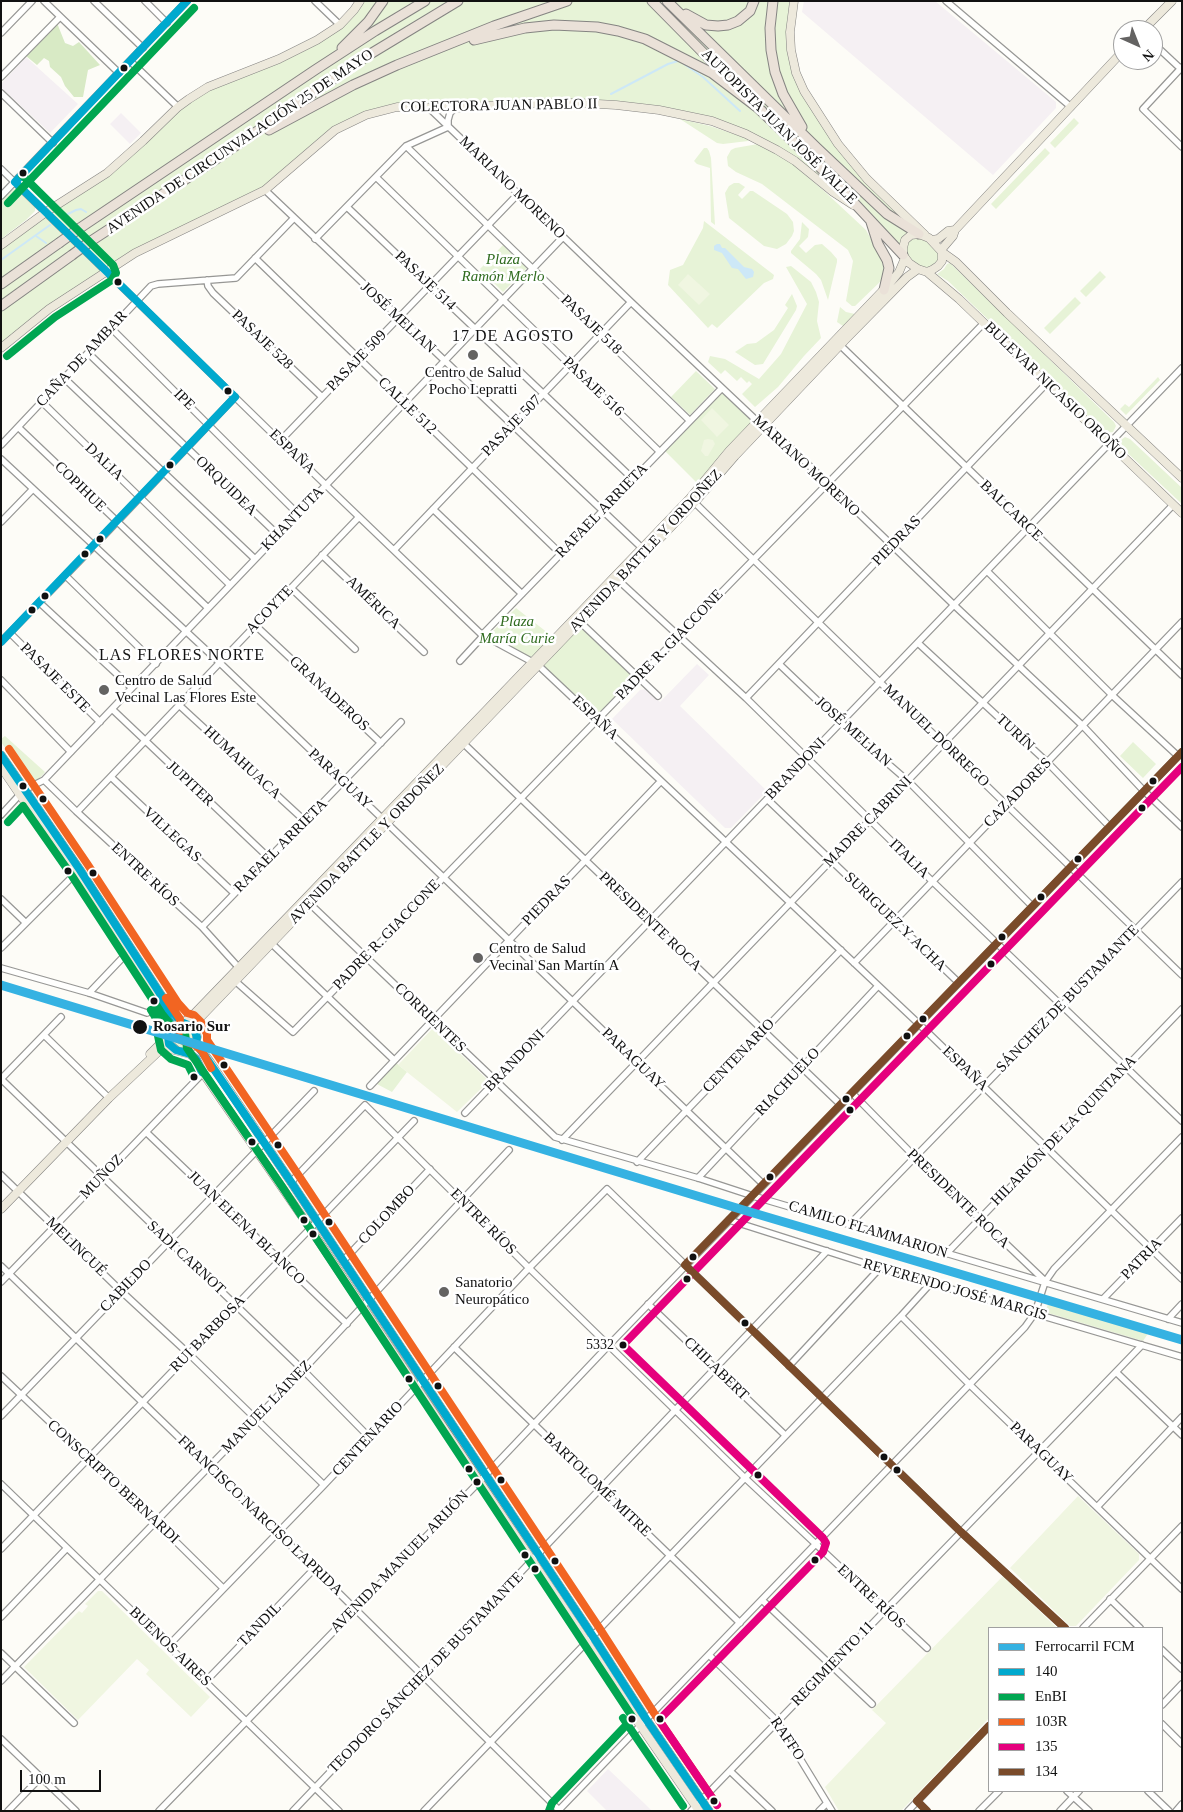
<!DOCTYPE html>
<html>
<head>
<meta charset="utf-8">
<style>
	body { margin:0 }
	#map { position:relative; width:1183px; height:1812px; overflow:hidden; background:#fdfcf7; font-family:"Times New Roman",serif }
	canvas { display:block }
	.frame { position:absolute; inset:0; border:2px solid #111; pointer-events:none }
	.legend { position:absolute; left:988px; top:1627px; width:175px; height:165px; box-sizing:border-box; background:#fff; border:1px solid #a0a0a0; margin:0; padding:6px 9px; list-style:none; font-size:15px; color:#111 }
	.legend li { display:flex; align-items:center; gap:10px; height:25px }
	.legend b { width:25px; border:1px solid #a0a0a0 }
	.north { position:absolute; left:1113px; top:20px; width:50px; height:50px; box-sizing:border-box; background:#fff; border:1px solid #a0a0a0; border-radius:50%; rotate:136deg; font-size:14px; font-weight:700; line-height:20px; text-align:center; color:#111 }
	.north::after { content:''; display:block; margin:auto; width:18px; height:22px; background:#646362; clip-path:polygon(50% 0,100% 100%,50% 72%,0 100%) }
	.scale { position:absolute; left:20px; top:1770px; width:81px; height:22px; box-sizing:border-box; border:2px solid #111; border-top:0; padding-left:6px; font-size:15px; line-height:18px; white-space:nowrap; color:#111; -webkit-text-stroke:4px #fff; paint-order:stroke }
</style>
</head>
<body>
<div id="map">
<canvas width="1183" height="1812"></canvas>
<div class="frame"></div>
<ul class="legend">
<li><b style="height:6px;background:#35b2e2"></b>Ferrocarril FCM</li>
<li><b style="height:6px;background:#00a9ce"></b>140</li>
<li><b style="height:6px;background:#00a651"></b>EnBI</li>
<li><b style="height:6px;background:#f26522"></b>103R</li>
<li><b style="height:6px;background:#e5007d"></b>135</li>
<li><b style="height:6px;background:#7a4b2a"></b>134</li>
</ul>
<div class="north">N</div>
<div class="scale">100 m</div>
</div>
<script>
const g = document.querySelector('canvas').getContext('2d');
g.lineJoin = 'round';
function fill(path, color) { g.fillStyle = color; g.fill(path, 'evenodd'); }
const toPath = rows => new Path2D(rows.map(r => 'M' + r).join(''));
function trace(path, color, width, dash) { g.strokeStyle = color; g.lineWidth = width; g.lineCap = dash ? 'butt' : 'round'; g.setLineDash(dash || []); g.stroke(path); }
function write(font, color, halo, rows, align = 'center') {
  g.font = font + ' "Times New Roman",serif'; g.lineWidth = 5; g.setLineDash([]); g.textBaseline = 'middle'; g.strokeStyle = halo; g.fillStyle = color; for (const [text, x, y, turn = 0] of rows) {
    g.save(); g.translate(x, y); g.rotate((+turn || 0) * Math.PI / 180); g.textAlign = isNaN(turn) ? turn : align; if (halo) g.strokeText(text, 0, 0); g.fillText(text, 0, 0); g.restore();
  }
}
fill(toPath([
	[804,1,935,1,1056,102,1056,108,993,175,802,12],
	[26,57,78,104,50,133,2,88,2,83],
	[121,113,141,133,130,144,110,124],
	[697,664,709,675,680,706,767,791,731,828,725,828,612,719,640,690,647,689,660,702],
	[608,1769,644,1803,652,1811,607,1811,587,1791]
]), '#f5f0f3');
fill(toPath([
	[360,1,794,1,792,7,796,73,838,144,942,252,938,266,922,271,870,220,795,161,712,121,616,105,397,107,351,122,265,190,134,253,49,309,1,348,1,245,107,173,189,99,317,40],
	[1074,118,1079,123,1055,148,1050,143],
	[680,119,710,126,749,139,748,141,723,144,717,143],
	[758,144,789,161,823,190,866,230,880,256,885,271,881,281,855,306,852,306,846,301,853,261,848,250,762,184,736,172,728,166,727,157,731,150,735,148],
	[704,148,707,148,709,151,711,158,715,225,711,222,710,168,697,164,694,161],
	[1045,148,1050,153,996,209,991,204],
	[734,183,739,183,745,187,738,195,742,199,750,191,753,191,787,214,793,222,794,231,792,236,786,244,777,249,764,246,729,218,725,193,729,186],
	[18,188,35,205,35,211,26,220,1,239,1,200,13,189],
	[704,221,774,275,773,279,764,283,717,328,712,324,708,328,668,285,670,270,683,265,703,228],
	[802,222,809,229,808,237,799,246,806,253,815,245,822,244,831,252,837,259,837,262,828,300,821,280,816,274,791,253,791,251,800,239],
	[503,245,527,268,503,292,480,269],
	[950,263,1114,422,1116,426,1113,432,1106,433,1104,431,948,281,937,274,944,269,947,264],
	[791,266,811,282,816,292,819,302,817,321,821,338,804,356,778,387,755,407,742,394,752,384,749,381,747,383,741,377,737,381,725,370,721,374,708,362,710,356,725,359,759,379,781,354,807,304,786,267],
	[1100,271,1106,277,1086,297,1080,291],
	[792,294,797,306,796,310,763,364,755,365,735,352,747,344,756,343,774,330,788,308,785,305],
	[1075,297,1081,303,1050,334,1044,328],
	[840,307,846,312,855,314,843,326,837,322],
	[696,371,715,389,690,415,671,397],
	[1158,377,1160,380,1126,415,1120,409,1125,404,1129,407],
	[722,388,757,421,700,486,663,449],
	[1125,437,1130,439,1182,488,1182,504,1120,446,1121,440],
	[516,608,553,637,535,656,529,657,494,637,493,631],
	[580,622,638,677,597,720,538,665],
	[5,736,45,772,39,779,30,783,1,742,1,739],
	[1133,742,1156,764,1143,778,1120,756],
	[184,1022,189,1024,196,1032,192,1048,176,1050,168,1034,175,1025],
	[395,1062,407,1072,392,1092,375,1083],
	[1049,1302,1149,1332,1143,1341,1048,1313,1046,1309]
]), '#e7f3d7');
fill(toPath([
	[57,23,65,43,73,46,79,42,100,65,88,70,83,97,74,97,65,86,61,77,50,67,49,61,44,58,37,65,26,56]
]), '#d8eac5');
fill(toPath([
	[688,274,710,294,699,305,678,285],
	[712,408,729,425,717,437,701,420],
	[708,439,713,440,715,444,708,456,705,456,701,451,704,440],
	[433,1028,489,1081,457,1112,398,1065],
	[1078,1496,1139,1554,1139,1560,1076,1626,1070,1626,1010,1568],
	[1003,1576,1057,1628,989,1628,989,1718,901,1811,839,1811,825,1787,886,1723,872,1710],
	[98,1591,102,1591,210,1697,191,1717,146,1674,149,1670,137,1659,78,1720,24,1667,79,1611,82,1613,88,1606,85,1604]
]), '#f0f6e1');
fill(toPath([
	[717,244,720,244,722,248,725,248,744,267,752,269,754,272,753,277,746,279,738,269,732,268,722,253,714,250,714,246]
]), '#cde8f7');
trace(toPath([
	[684,64,703,77,740,111],
	[611,94,668,64,678,61],
	[64,216,76,210,81,209,86,212],
	[36,236,46,243],
	[1,260,50,225]
]), '#cde8f7', 2);
const minor = toPath([
	[44,1,119,73],
	[94,1,143,48],
	[145,1,167,23],
	[315,1,340,25],
	[946,1,1071,107],
	[1,33,32,1],
	[1153,43,1182,70],
	[130,61,178,107],
	[1182,67,1143,109,1182,147],
	[1,77,60,17],
	[1,93,53,143],
	[428,107,631,302,757,421,766,424,954,605,1019,666,1083,726,1144,791,1182,827],
	[406,146,690,421],
	[1,169,280,441,481,634,538,665,919,1024,1182,1279],
	[376,177,660,452],
	[265,190,642,548],
	[1,196,187,1],
	[347,207,633,479],
	[315,239,406,146,448,127,448,120,450,113,455,108],
	[255,258,561,554],
	[207,280,208,286,213,293,322,397],
	[111,328,298,514],
	[841,346,1182,675],
	[88,353,278,535],
	[64,378,255,559],
	[42,402,230,585],
	[18,427,208,608],
	[280,441,518,194],
	[1,445,151,286,158,284,236,278,293,219],
	[1,459,220,663,763,1184],
	[692,500,1182,975],
	[433,509,522,594],
	[1,522,32,490],
	[394,550,631,302],
	[322,555,424,652],
	[987,571,1113,696,1178,756],
	[66,576,156,664],
	[617,579,746,698,932,881,1182,1121],
	[291,588,355,649],
	[40,603,132,688],
	[580,622,658,696],
	[255,625,381,743],
	[10,633,100,722],
	[483,634,722,388],
	[1,642,94,546,235,397],
	[918,643,1047,762,1109,826],
	[460,661,484,635],
	[779,664,841,723,908,781,1032,906],
	[1,680,71,752],
	[746,698,1047,383],
	[179,705,305,821],
	[112,709,269,858],
	[462,742,841,1105],
	[111,777,234,893],
	[44,780,76,811,202,927,240,969],
	[767,799,958,982],
	[77,812,359,517],
	[1,815,24,790,44,780,563,237],
	[1,899,26,923],
	[308,902,555,1137,698,1178,753,1196,1182,1323],
	[202,927,401,722],
	[271,943,394,1060],
	[1,948,76,873],
	[854,963,1182,622],
	[1,968,89,993,147,1013,160,1006],
	[234,980,293,1032,984,323],
	[89,993,128,952],
	[61,1017,1,1079,303,1370,369,1437],
	[44,1035,109,1098],
	[370,1086,661,781],
	[852,1093,915,1157,1044,1280],
	[465,1113,1182,368],
	[146,1132,347,1324],
	[562,1140,1173,505],
	[637,1162,841,950],
	[1,1175,121,1291,189,1354,324,1485],
	[698,1178,878,986],
	[291,1182,365,1105,529,1268,744,1477,927,1648],
	[729,1220,880,1268,1182,1357],
	[850,1224,1182,882],
	[946,1254,1182,1009],
	[343,1261,430,1169],
	[1,1266,278,1533,560,1811],
	[1,1282,203,1073],
	[1103,1299,1182,1218],
	[648,1304,785,1435],
	[901,1316,970,1385,1182,1589],
	[1168,1319,1182,1304],
	[454,1347,740,1623],
	[789,1366,880,1268],
	[1117,1373,1182,1435],
	[1,1376,156,1522,223,1588],
	[1,1416,314,1091],
	[1,1484,339,1811],
	[1097,1507,1182,1417],
	[1,1549,414,1121],
	[1110,1599,1140,1628],
	[762,1600,872,1704],
	[1,1617,67,1548],
	[1083,1628,1182,1526],
	[169,1645,324,1485,529,1268,607,1189,961,1532,1065,1628],
	[1162,1650,1182,1669],
	[1,1653,74,1723],
	[709,1655,777,1721,832,1811],
	[1,1681,303,1370,509,1150],
	[206,1681,314,1569],
	[1162,1705,1182,1684],
	[1162,1724,1182,1744],
	[1,1739,76,1811],
	[730,1771,772,1811],
	[1067,1791,1089,1811],
	[1148,1791,1169,1811],
	[917,1801,927,1811],
	[8,1811,41,1777],
	[159,1811,479,1482,609,1345,1182,752],
	[293,1811,827,1251],
	[424,1811,901,1316,931,1283],
	[558,1811,1025,1327,1035,1313,1045,1282,1054,1269,1182,1137],
	[691,1811,1142,1345],
	[819,1811,827,1803],
	[908,1811,989,1726],
	[979,1811,999,1791],
	[1060,1811,1079,1791],
	[1176,1811,1182,1804]
]);
const major = toPath([
	[794,1,790,32,791,50,796,73,804,91,838,144,867,179,925,235],
	[1143,30,1172,1],
	[919,234,929,238,942,252,942,261,938,266,932,270,927,272,918,269,909,263,903,255,903,248,905,240,911,235,919,234],
	[932,240,938,239,948,231,955,230],
	[1,245,46,212,107,173,143,141,178,107,189,99,208,87,279,59,317,40,340,25,354,10,360,1],
	[941,250,953,236,955,230,1123,51],
	[942,252,956,262,1007,313,1182,478],
	[927,272,959,299,1182,513],
	[1,348,49,309,135,253,265,190,335,130,366,115,397,107,455,108,532,103,580,103,616,105,659,110,712,121,746,134,777,150,795,161,833,192,853,205],
	[1,755,80,870,170,1009,181,1022],
	[1,767,74,874,164,1012,170,1022,170,1029],
	[184,1022,194,1014,305,899,690,498,729,451,890,283,899,272,905,258],
	[172,1026,168,1033,168,1039,169,1044,176,1050],
	[196,1043,210,1062,291,1182,592,1635,646,1719,709,1811],
	[182,1052,187,1051,195,1044,197,1037,195,1025,199,1019,695,502,735,456,847,338,907,277,918,269],
	[150,1054,168,1036],
	[1,1209,109,1098,158,1052,166,1048,190,1054,196,1059,203,1073,310,1228,586,1641,640,1725,699,1811]
]);
const highway = toPath([
	[652,1,733,83],
	[667,1,817,148,887,214,919,234],
	[773,1,770,28,771,50,775,72,783,94,802,127],
	[686,14,706,25,718,26,728,25,738,21,750,11,754,1],
	[474,40,525,28,554,25,597,27,618,31,645,39,712,73,762,111],
	[342,48,368,22,383,1],
	[758,108,827,174,903,255],
	[269,130,353,85,397,65,494,26,567,1],
	[871,222,878,244,887,260,889,268,884,290],
	[80,228,315,70,375,31,425,1],
	[91,241,212,162,367,56,458,1],
	[1,284,59,243],
	[1,306,72,255]
]);
trace(minor, '#979795', 8);
trace(major, '#858482', 9);
trace(highway, '#858482', 11);
trace(minor, '#fffffe', 5.5);
trace(major, '#ede9dc', 8);
trace(highway, '#eae1d8', 9);
const highwayBridge = toPath([
	[59,243,80,228],
	[72,255,91,241]
]);
trace(highwayBridge, '#858482', 11, []);
trace(highwayBridge, '#eae1d8', 9);
trace(toPath([
	[15,182,235,397],
	[15,182,187,1],
	[1,642,235,397],
	[1,755,80,870,170,1009,181,1022,193,1027,197,1037,196,1043,291,1182,592,1635,646,1719,709,1811],
	[158,1004,170,1022,168,1036,169,1044,176,1050,190,1054,196,1059,202,1072]
]), '#00a9ce', 8);
trace(toPath([
	[8,203,194,8],
	[7,356,55,317,112,280,116,273,113,265,22,175],
	[8,822,23,806,72,876,162,1014,175,1030,185,1033,187,1048,283,1188,633,1718,552,1803,549,1811],
	[151,1010,160,1025,158,1036,161,1050,171,1059,188,1065,194,1077],
	[623,1718,683,1806]
]), '#00a651', 8);
trace(toPath([
	[9,749,88,865,178,1003,187,1013,194,1015,201,1022,207,1034,207,1040,299,1176,600,1629,654,1713,717,1805],
	[166,998,180,1019,178,1039,195,1045,202,1051,211,1068]
]), '#f26522', 8);
trace(toPath([
	[717,1805,659,1720,823,1552,826,1543,823,1538,623,1345,1182,767]
]), '#e5007d', 8);
trace(toPath([
	[1065,1628,961,1532,685,1265,1182,752],
	[927,1811,917,1801,989,1726]
]), '#7a4b2a', 8);
trace(toPath([
	[1,985,740,1209,1182,1340]
]), '#35b2e2', 9);
for (const [x, y, r, color] of [
	[124,68,4.5,"#111"],
	[23,173,4.5,"#111"],
	[118,282,4.5,"#111"],
	[473,355,6,"#646362"],
	[228,391,4.5,"#111"],
	[170,465,4.5,"#111"],
	[100,539,4.5,"#111"],
	[85,554,4.5,"#111"],
	[45,596,4.5,"#111"],
	[32,610,4.5,"#111"],
	[104,690,6,"#646362"],
	[1153,781,4.5,"#111"],
	[23,786,4.5,"#111"],
	[43,799,4.5,"#111"],
	[1142,808,4.5,"#111"],
	[1078,859,4.5,"#111"],
	[68,871,4.5,"#111"],
	[93,873,4.5,"#111"],
	[1041,897,4.5,"#111"],
	[1002,937,4.5,"#111"],
	[478,958,6,"#646362"],
	[991,964,4.5,"#111"],
	[154,1001,4.5,"#111"],
	[923,1019,4.5,"#111"],
	[140,1027,8,"#111"],
	[907,1036,4.5,"#111"],
	[224,1065,4.5,"#111"],
	[194,1077,4.5,"#111"],
	[846,1099,4.5,"#111"],
	[850,1110,4.5,"#111"],
	[252,1142,4.5,"#111"],
	[278,1145,4.5,"#111"],
	[770,1177,4.5,"#111"],
	[304,1220,4.5,"#111"],
	[329,1222,4.5,"#111"],
	[313,1234,4.5,"#111"],
	[693,1257,4.5,"#111"],
	[687,1279,4.5,"#111"],
	[444,1292,6,"#646362"],
	[745,1323,4.5,"#111"],
	[623,1345,4.5,"#111"],
	[409,1379,4.5,"#111"],
	[438,1386,4.5,"#111"],
	[884,1457,4.5,"#111"],
	[469,1469,4.5,"#111"],
	[897,1470,4.5,"#111"],
	[758,1475,4.5,"#111"],
	[501,1480,4.5,"#111"],
	[477,1482,4.5,"#111"],
	[525,1555,4.5,"#111"],
	[815,1560,4.5,"#111"],
	[555,1561,4.5,"#111"],
	[535,1569,4.5,"#111"],
	[632,1719,4.5,"#111"],
	[660,1719,4.5,"#111"],
	[714,1801,4.5,"#111"]
]) { const dot = new Path2D(); dot.arc(x, y, r, 0, 2 * Math.PI); g.fillStyle = color; g.fill(dot); trace(dot, '#fff', 2); }
write('14px', '#111', '#fff', [
	["5332",614,1345]
], 'right');
write('15px', '#111', '#fff', [
	["COLECTORA JUAN PABLO II",499,106,-1],
	["AUTOPISTA JUAN JOSÉ VALLE",779,127,45],
	["AVENIDA DE CIRCUNVALACIÓN 25 DE MAYO",240,142,-34],
	["MARIANO MORENO",512,188,44],
	["PASAJE 514",425,281,44],
	["JOSÉ MELIAN",398,318,43],
	["PASAJE 518",591,325,44],
	["PASAJE 528",262,340,44],
	["CAÑA DE AMBAR",82,359,-47],
	["PASAJE 509",357,361,-46],
	["PASAJE 516",593,387,44],
	["BULEVAR NICASIO OROÑO",1055,391,44],
	["IPE",184,400,45],
	["CALLE 512",407,406,44],
	["PASAJE 507",512,426,-46],
	["ESPAÑA",292,452,44],
	["DALIA",104,462,44],
	["MARIANO MORENO",806,466,43],
	["ORQUIDEA",226,486,44],
	["COPIHUE",80,487,44],
	["RAFAEL ARRIETA",602,511,-46],
	["BALCARCE",1011,511,44],
	["KHANTUTA",293,519,-46],
	["PIEDRAS",897,541,-46],
	["AVENIDA BATTLE Y ORDOÑEZ",646,551,-47],
	["AMÉRICA",373,603,44],
	["ACOYTE",270,610,-46],
	["PADRE R. GIACCONE",670,645,-46],
	["PASAJE ESTE",55,678,45],
	["GRANADEROS",329,694,43],
	["ESPAÑA",595,718,43],
	["JOSÉ MELIAN",853,732,42],
	["TURÍN",1015,733,43],
	["MANUEL DORREGO",936,736,44],
	["HUMAHUACA",242,763,43],
	["BRANDONI",796,769,-46],
	["PARAGUAY",340,779,43],
	["JUPITER",190,784,43],
	["CAZADORES",1018,793,-46],
	["MADRE CABRINI",868,822,-46],
	["VILLEGAS",172,835,43],
	["AVENIDA BATTLE Y ORDOÑEZ",367,844,-46],
	["RAFAEL ARRIETA",281,846,-45],
	["ITALIA",909,859,44],
	["ENTRE RÍOS",145,875,43],
	["PIEDRAS",547,901,-46],
	["PRESIDENTE ROCA",650,922,44],
	["SURIGUEZ Y ACHA",895,922,44],
	["PADRE R. GIACCONE",387,935,-46],
	["SÁNCHEZ DE BUSTAMANTE",1068,999,-46],
	["CORRIENTES",430,1018,44],
	["CENTENARIO",739,1056,-46],
	["PARAGUAY",633,1059,44],
	["BRANDONI",515,1061,-46],
	["ESPAÑA",965,1069,44],
	["RIACHUELO",788,1082,-47],
	["HILARIÓN DE LA QUINTANA",1064,1131,-46],
	["MUÑOZ",102,1177,-46],
	["PRESIDENTE ROCA",958,1199,44],
	["COLOMBO",387,1215,-47],
	["ENTRE RÍOS",483,1222,45],
	["JUAN ELENA BLANCO",246,1228,44],
	["CAMILO FLAMMARION",868,1230,17],
	["MELINCUÉ",76,1247,44],
	["SADI CARNOT",186,1258,43],
	["PATRIA",1142,1259,-46],
	["CABILDO",126,1286,-46],
	["REVERENDO JOSÉ MARGIS",955,1290,16],
	["RUI BARBOSA",208,1334,-46],
	["CHILABERT",716,1369,44],
	["MANUEL LÁINEZ",267,1407,-46],
	["CENTENARIO",368,1439,-47],
	["PARAGUAY",1041,1453,44],
	["CONSCRIPTO BERNARDI",113,1482,43],
	["BARTOLOMÉ MITRE",597,1485,44],
	["FRANCISCO NARCISO LAPRIDA",260,1516,44],
	["AVENIDA MANUEL ARIJÓN",400,1562,-46],
	["ENTRE RÍOS",871,1597,43],
	["TANDIL",260,1625,-46],
	["BUENOS AIRES",170,1647,44],
	["REGIMIENTO 11",833,1664,-46],
	["TEODORO SÁNCHEZ DE BUSTAMANTE",426,1673,-46],
	["RAFFO",787,1739,56]
]);
write('italic 15px', '#2f6b1f', '#fff', [
	["Plaza",503,260],
	["Ramón Merlo",503,277],
	["Plaza",517,622],
	["María Curie",517,639]
]);
write('15px', '#111', '#fff', [
	["Centro de Salud",473,373,"center"],
	["Pocho Lepratti",473,390,"center"],
	["Centro de Salud",115,681],
	["Vecinal Las Flores Este",115,698],
	["Centro de Salud",489,949],
	["Vecinal San Martín A",489,966],
	["Sanatorio",455,1283],
	["Neuropático",455,1300]
], 'left');
write('bold 15px', '#111', '#fff', [
	["Rosario Sur",153,1027]
], 'left');
g.letterSpacing = '1px';
write('16px', '#111', '#fff', [
	["17 DE AGOSTO",513,337],
	["LAS FLORES NORTE",182,656]
]);
g.letterSpacing = '0px';
</script>
</body>
</html>
